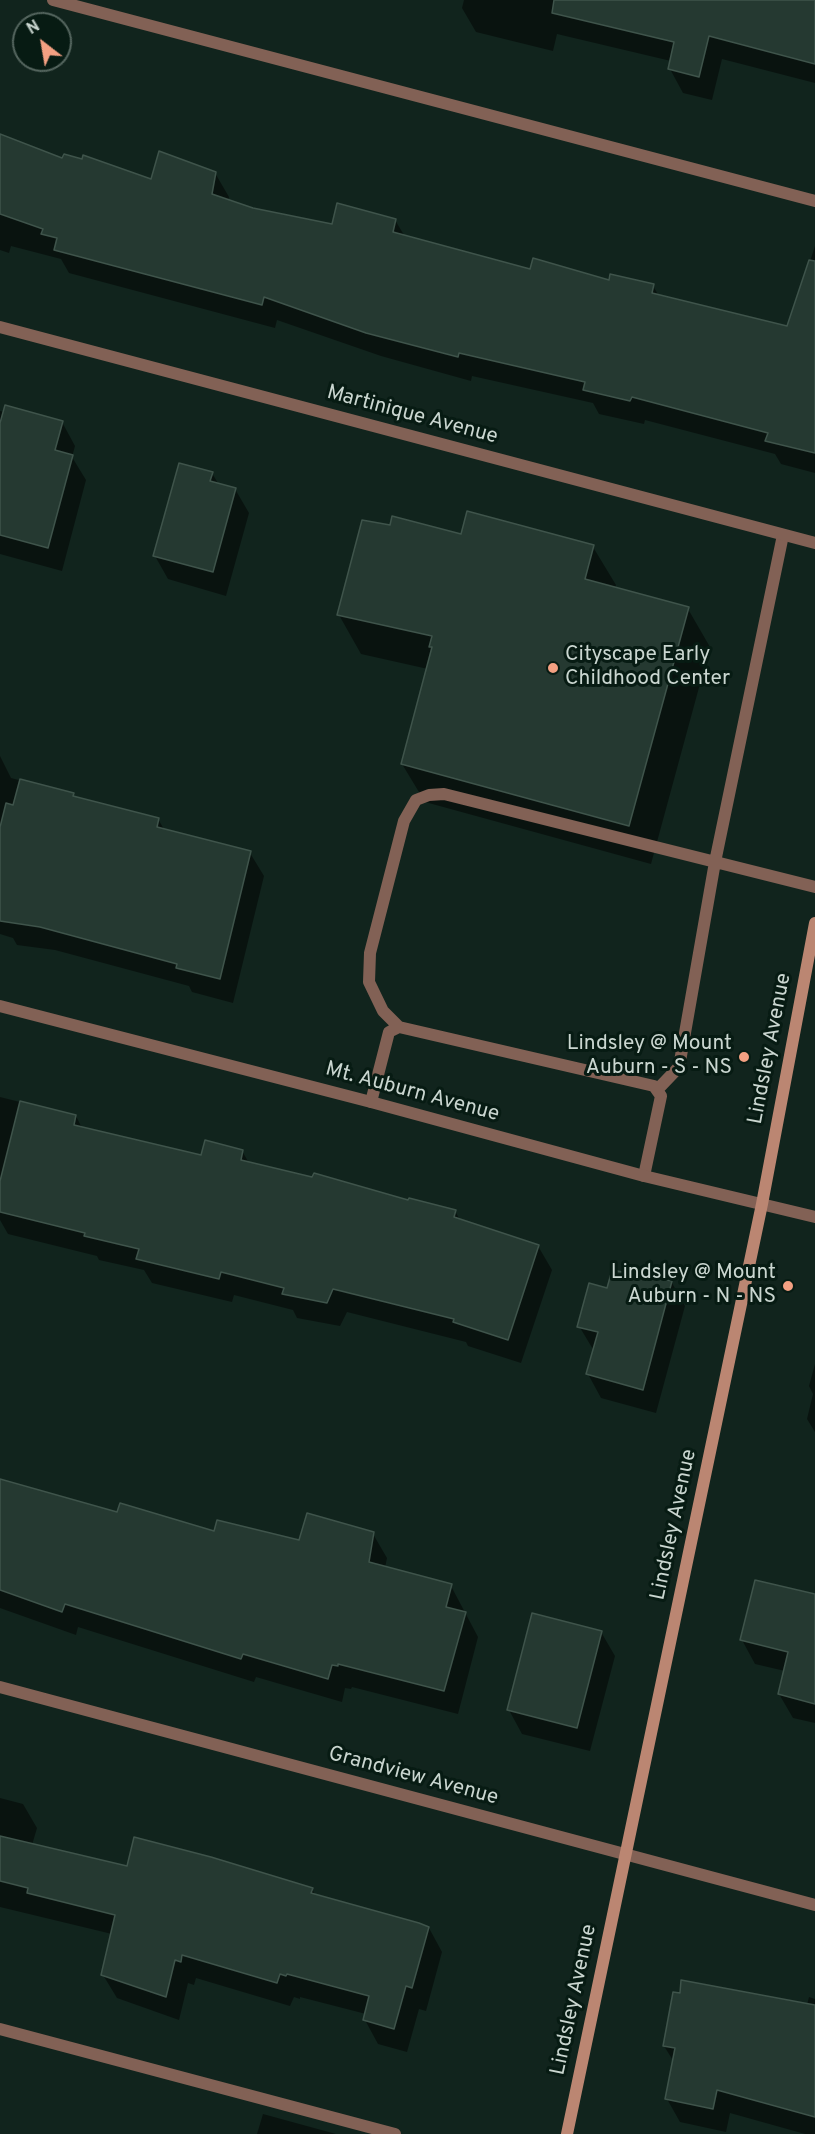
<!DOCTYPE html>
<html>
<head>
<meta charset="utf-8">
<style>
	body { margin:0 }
	#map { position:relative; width:815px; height:2134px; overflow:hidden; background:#11241d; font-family:Overpass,sans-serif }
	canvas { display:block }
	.north { position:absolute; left:12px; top:12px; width:60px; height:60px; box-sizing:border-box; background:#071b13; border:2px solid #55665f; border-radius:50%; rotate:329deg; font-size:16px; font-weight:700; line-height:24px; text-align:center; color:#cad6d0 }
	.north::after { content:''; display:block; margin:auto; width:21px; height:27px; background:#f3a082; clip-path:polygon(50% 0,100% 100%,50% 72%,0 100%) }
</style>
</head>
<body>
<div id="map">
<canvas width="815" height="2134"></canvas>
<div class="north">N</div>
</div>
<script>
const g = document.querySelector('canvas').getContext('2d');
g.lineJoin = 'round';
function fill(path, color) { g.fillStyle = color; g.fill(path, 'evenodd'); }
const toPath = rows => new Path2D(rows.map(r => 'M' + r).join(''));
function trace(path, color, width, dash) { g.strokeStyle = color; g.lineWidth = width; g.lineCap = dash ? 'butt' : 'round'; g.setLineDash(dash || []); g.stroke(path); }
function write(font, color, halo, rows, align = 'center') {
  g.font = font + ' Overpass,sans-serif'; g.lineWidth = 6; g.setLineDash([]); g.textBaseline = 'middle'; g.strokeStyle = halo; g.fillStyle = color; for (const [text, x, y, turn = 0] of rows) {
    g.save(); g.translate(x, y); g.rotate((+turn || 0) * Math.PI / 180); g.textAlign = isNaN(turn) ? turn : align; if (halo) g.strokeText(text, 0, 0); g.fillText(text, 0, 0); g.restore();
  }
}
fill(toPath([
	[464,0,815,0,815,83,722,59,712,100,683,93,670,69,671,61,557,34,553,51,476,32,462,8],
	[0,136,63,160,152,181,215,173,229,197,228,201,252,209,333,226,395,220,404,235,531,271,653,286,659,296,788,328,815,246,815,473,781,464,775,454,645,420,644,424,599,414,593,403,472,376,471,381,381,356,277,320,275,328,69,273,61,259,11,246,9,253,0,250],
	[0,411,62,422,75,446,72,457,86,480,62,571,0,554],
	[212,473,219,485,235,489,249,513,226,596,168,579,155,556],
	[462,536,593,547,616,585,615,589,688,609,710,647,651,864,425,802,402,764,428,669,361,654,339,615],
	[0,756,11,778,73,794,75,798,158,819,165,831,250,853,264,876,233,1003,192,992,189,986,55,950,17,945,13,938,0,934],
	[0,1097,76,1116,82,1128,202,1156,242,1151,249,1163,455,1211,460,1220,538,1246,552,1270,521,1363,468,1346,466,1342,347,1312,340,1326,297,1318,293,1310,234,1295,232,1302,152,1283,144,1270,99,1260,97,1256,8,1234,0,1220],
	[672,1283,685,1306,656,1413,601,1398,588,1374,594,1351,579,1326,608,1290],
	[815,1364,815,1432,807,1419,813,1394,809,1386],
	[0,1480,118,1514,215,1532,300,1542,373,1534,387,1558,385,1568,451,1586,478,1637,458,1714,352,1687,351,1689,345,1688,342,1702,256,1677,254,1682,78,1627,76,1635,0,1608],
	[815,1596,815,1723,793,1718,779,1694,785,1671,755,1664,742,1640],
	[601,1632,615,1656,590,1751,522,1734,509,1710],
	[0,1798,23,1804,37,1828,32,1845,128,1868,312,1889,316,1896,429,1928,442,1952,426,2011,419,2009,407,2052,378,2044,365,2020,366,2014,300,1997,300,1999,294,1997,290,2006,196,1978,194,1985,188,1983,179,2020,117,1998,103,1975,112,1934,0,1907],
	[809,1997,815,1999,815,2134,805,2134,730,2113,726,2132,680,2122,667,2099,674,2062,664,2046,807,2005],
	[263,2114,336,2134,257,2134]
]), '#0007');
const building = toPath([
	[554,0,815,0,815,64,709,36,699,77,668,69,674,42,552,13,554,0],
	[0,134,62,158,64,154,82,159,83,155,151,179,159,151,216,172,212,194,253,208,332,224,337,203,396,219,393,232,530,269,533,258,609,280,610,274,654,284,652,293,787,326,809,260,815,261,815,453,765,441,768,433,632,397,630,401,583,390,585,382,459,353,458,357,366,333,264,297,262,305,54,250,57,238,41,234,43,229,0,214,0,134],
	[5,405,63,421,55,450,73,455,48,548,0,535,0,423,5,405],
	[179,463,213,472,210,481,236,488,213,572,153,556,179,463],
	[467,511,594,545,585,579,689,607,629,826,401,764,432,647,429,647,432,636,337,615,362,520,390,525,392,516,461,534,467,511],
	[20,779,74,793,73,796,159,818,157,827,251,851,220,979,176,968,177,964,40,927,0,921,0,827,6,803,13,805,20,779],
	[20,1101,76,1115,74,1125,201,1155,205,1140,243,1150,241,1160,312,1177,314,1173,408,1200,409,1198,456,1210,454,1217,539,1245,508,1340,453,1322,454,1319,333,1289,327,1303,282,1294,284,1288,221,1272,219,1279,136,1259,139,1249,84,1236,85,1233,0,1212,0,1181,20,1101],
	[612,1270,672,1281,643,1390,586,1374,598,1332,577,1327,589,1283,607,1288,612,1270],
	[0,1479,117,1512,120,1503,214,1531,217,1520,299,1540,307,1513,374,1532,369,1562,452,1584,446,1607,466,1612,444,1691,338,1664,338,1666,332,1665,328,1679,243,1654,241,1659,65,1604,62,1612,0,1590,0,1479],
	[755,1580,815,1594,815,1704,778,1694,788,1652,740,1640,755,1580],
	[532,1613,602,1631,577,1728,507,1710,532,1613],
	[0,1836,127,1866,134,1837,211,1857,313,1888,311,1893,419,1923,429,1927,412,1988,406,1986,394,2029,363,2020,369,1996,287,1974,286,1976,280,1974,277,1983,182,1955,181,1962,175,1960,166,1997,101,1975,115,1915,27,1893,28,1888,0,1881,0,1836],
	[681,1980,815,2005,815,2117,717,2090,713,2109,665,2099,675,2048,663,2046,673,1992,680,1993,681,1980]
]);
fill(building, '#253931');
trace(building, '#3f544b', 1.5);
trace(toPath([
	[53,0,815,201],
	[399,1027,383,1011,369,982,370,953,404,821,416,800,429,795,444,794,815,887],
	[657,1090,679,1067,715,862,783,535],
	[371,1102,389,1032,399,1027,654,1086,661,1096,644,1176],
	[0,2029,395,2134]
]), '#826155', 12);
trace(toPath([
	[0,327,815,543],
	[0,1006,371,1102,644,1176,815,1217],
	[0,1687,815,1905]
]), '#826155', 12);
trace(toPath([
	[567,2134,762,1204,815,923]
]), '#bb8672', 12);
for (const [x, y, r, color] of [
	[553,668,6,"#f3a082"],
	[744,1057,6,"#f3a082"],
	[788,1286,6,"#f3a082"]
]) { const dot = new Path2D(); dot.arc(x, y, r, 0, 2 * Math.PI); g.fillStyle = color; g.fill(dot); trace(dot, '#071b13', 2); }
write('21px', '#cad6d0', '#071b13', [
	["Martinique Avenue",412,416,15],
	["Lindsley Avenue",771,1049,-79],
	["Mt. Auburn Avenue",412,1093,15],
	["Lindsley Avenue",675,1525,-78],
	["Grandview Avenue",413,1777,15],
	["Lindsley Avenue",575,2000,-78]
]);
write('21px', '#cad6d0', '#071b13', [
	["Cityscape Early",565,656,"left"],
	["Childhood Center",565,680,"left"],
	["Lindsley @ Mount",732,1045],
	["Auburn - S - NS",732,1069],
	["Lindsley @ Mount",776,1274],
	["Auburn - N - NS",776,1298]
], 'right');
</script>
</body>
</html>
